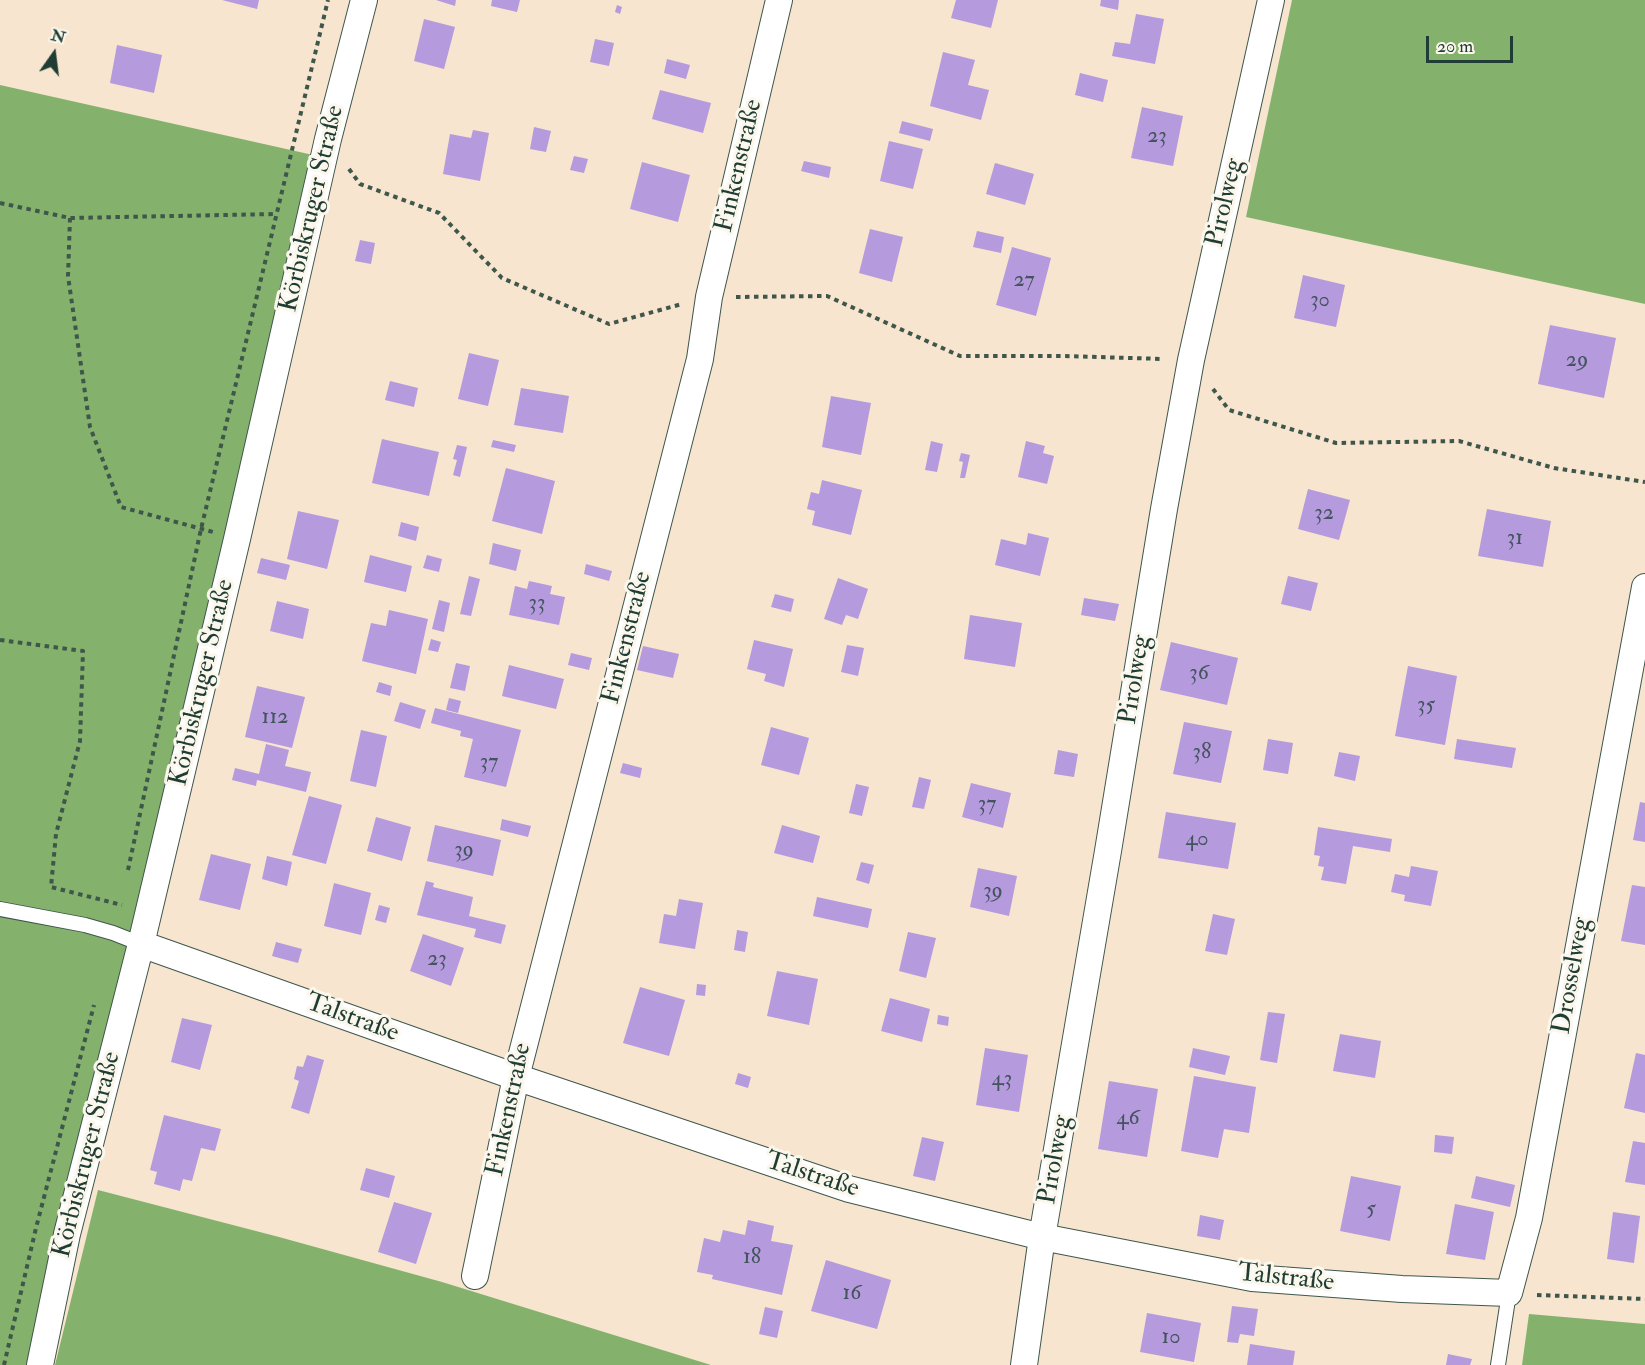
<!DOCTYPE html>
<html>
<head>
<meta charset="utf-8">
<style>
	body { margin:0 }
	#map { position:relative; width:1645px; height:1365px; overflow:hidden; background:#f7e5cf; font-family:"IM FELL Double Pica",serif }
	canvas { display:block }
	.north { position:absolute; left:24px; top:24px; width:60px; height:60px; -webkit-text-stroke:4px #fbf7ec; paint-order:stroke; rotate:14deg; font-size:16px; font-weight:700; line-height:24px; text-align:center; color:#1f3d34 }
	.north::after { content:''; display:block; margin:auto; width:21px; height:27px; background:#1f3d34; clip-path:polygon(50% 0,100% 100%,50% 72%,0 100%) }
	.scale { position:absolute; left:1426px; top:36px; width:87px; height:27px; box-sizing:border-box; border:3px solid #1f3d34; border-top:0; padding-left:8px; font-size:18px; line-height:21px; white-space:nowrap; color:#1f3d34; -webkit-text-stroke:4px #fbf7ec; paint-order:stroke }
</style>
</head>
<body>
<div id="map">
<canvas width="1645" height="1365"></canvas>
<div class="north">N</div>
<div class="scale">20 m</div>
</div>
<script>
const g = document.querySelector('canvas').getContext('2d');
g.lineJoin = 'round';
function fill(path, color) { g.fillStyle = color; g.fill(path, 'evenodd'); }
const toPath = rows => new Path2D(rows.map(r => 'M' + r).join(''));
function trace(path, color, width, dash) { g.strokeStyle = color; g.lineWidth = width; g.lineCap = dash ? 'butt' : 'round'; g.setLineDash(dash || []); g.stroke(path); }
function write(font, color, halo, rows, align = 'center') {
  g.font = font + ' "IM FELL Double Pica",serif'; g.lineWidth = 6; g.setLineDash([]); g.textBaseline = 'middle'; g.strokeStyle = halo; g.fillStyle = color; for (const [text, x, y, turn = 0] of rows) {
    g.save(); g.translate(x, y); g.rotate((+turn || 0) * Math.PI / 180); g.textAlign = isNaN(turn) ? turn : align; if (halo) g.strokeText(text, 0, 0); g.fillText(text, 0, 0); g.restore();
  }
}
fill(toPath([
	[1292,0,1645,0,1645,304,1246,217],
	[0,85,331,159,37,1365,0,1365],
	[98,1190,279,1237,442,1282,711,1365,55,1365],
	[1529,1314,1645,1324,1645,1365,1522,1365]
]), '#84b26c');
fill(toPath([
	[222,0,259,0,257,9],
	[436,0,456,0,455,6],
	[492,0,520,0,517,12,491,6],
	[956,0,998,0,991,28,951,18],
	[1101,0,1119,0,1118,10,1100,6],
	[617,5,622,7,620,14,615,12],
	[1136,14,1164,19,1155,64,1112,56,1115,42,1130,44],
	[424,19,455,27,444,69,414,61],
	[595,39,614,43,609,66,590,62],
	[117,45,162,55,154,93,110,83],
	[943,52,975,60,968,85,989,90,981,120,930,106],
	[667,59,690,65,686,79,664,73],
	[1080,73,1108,80,1103,102,1075,95],
	[660,90,711,103,703,133,652,119],
	[1142,107,1183,116,1173,166,1131,158],
	[902,121,933,129,930,141,899,133],
	[534,127,551,131,546,152,530,149],
	[473,130,489,133,480,181,443,174,450,134,471,138],
	[889,141,923,149,913,189,880,181],
	[574,156,588,159,584,173,570,170],
	[804,161,831,167,829,178,801,171],
	[642,162,690,175,678,222,630,209],
	[995,163,1034,174,1025,205,986,194],
	[870,229,903,237,892,282,859,273],
	[977,231,1004,237,1001,253,973,247],
	[360,240,375,243,371,264,355,261],
	[1012,247,1051,258,1036,316,996,305],
	[1303,275,1345,285,1336,327,1294,318],
	[1550,325,1616,338,1604,398,1538,384],
	[469,353,499,360,488,406,458,399],
	[390,381,418,388,414,407,385,400],
	[521,388,569,396,563,433,514,425],
	[831,396,871,403,861,455,822,447],
	[382,439,439,452,429,496,372,483],
	[493,440,516,445,514,452,491,447],
	[931,441,943,444,937,472,925,470],
	[1026,441,1045,446,1043,453,1054,456,1047,484,1018,477],
	[457,445,467,447,460,477,453,475,457,460,453,459],
	[961,453,970,455,965,478,960,478,963,462,959,461],
	[506,468,555,481,542,534,492,521],
	[822,480,862,490,851,535,812,525,815,511,807,509,811,492,819,494],
	[1308,489,1350,500,1339,540,1298,529],
	[1487,509,1551,521,1543,567,1478,556],
	[298,511,339,520,327,569,287,559],
	[401,522,419,527,416,541,398,536],
	[1028,533,1049,538,1040,576,995,565,1001,539,1026,545],
	[493,543,521,550,516,571,489,564],
	[370,555,412,566,406,592,364,582],
	[427,555,442,559,439,572,423,568],
	[261,558,290,565,286,580,257,573],
	[586,564,612,571,609,581,584,574],
	[469,576,480,579,471,616,460,614],
	[1288,576,1318,583,1311,611,1281,604],
	[838,578,868,589,858,619,846,615,842,625,824,619],
	[529,581,552,586,550,594,565,597,559,625,509,615,515,586,527,589],
	[775,594,794,599,791,612,771,607],
	[1084,598,1119,604,1115,621,1081,615],
	[439,600,450,603,444,632,432,629],
	[277,601,309,609,303,639,270,631],
	[389,610,428,619,416,674,362,661,371,623,386,626],
	[970,615,1022,623,1015,667,964,659],
	[431,639,441,642,438,652,428,650],
	[754,640,793,649,784,687,764,681,766,674,747,669],
	[1171,642,1238,658,1227,705,1160,690],
	[847,645,864,648,858,676,841,672],
	[643,646,679,654,673,678,637,670],
	[571,653,592,658,589,670,568,665],
	[456,663,470,666,465,691,450,688],
	[509,665,564,679,556,709,502,696],
	[1408,666,1457,676,1445,745,1395,736],
	[379,682,392,686,390,696,376,692],
	[257,686,305,697,292,748,245,737],
	[449,698,461,701,458,713,446,710],
	[400,702,426,710,420,729,394,721],
	[435,708,521,730,506,787,464,777,473,739,460,736,461,731,431,723],
	[1184,722,1232,731,1221,783,1173,774],
	[771,727,809,738,799,775,761,765],
	[361,730,387,736,376,787,350,781],
	[1268,739,1293,743,1288,774,1263,770],
	[1457,739,1516,748,1512,768,1454,759],
	[266,744,289,750,285,766,311,772,306,792,257,780,256,786,232,780,235,768,259,774],
	[1058,750,1078,754,1074,777,1054,774],
	[1339,752,1360,756,1355,781,1334,776],
	[623,763,642,768,640,778,620,773],
	[919,777,931,780,924,809,912,807],
	[971,783,1011,793,1003,828,962,817],
	[856,784,869,787,862,816,849,813],
	[309,796,342,805,326,864,292,855],
	[1640,802,1645,803,1645,842,1633,840],
	[1166,812,1236,823,1228,869,1158,858],
	[376,817,411,827,402,861,367,851],
	[502,819,531,826,528,837,500,830],
	[435,825,501,840,493,876,427,861],
	[782,825,820,836,813,863,774,853],
	[1318,827,1392,839,1390,852,1353,846,1346,884,1321,880,1324,867,1318,866,1320,856,1314,855],
	[211,854,251,864,240,910,199,900],
	[267,856,292,862,287,886,262,879],
	[861,862,874,865,869,884,856,880],
	[1411,866,1438,871,1431,906,1404,901,1405,895,1391,892,1395,874,1409,877],
	[978,868,1017,876,1009,916,970,907],
	[426,881,434,883,433,887,473,897,469,916,506,925,501,944,474,937,476,929,417,915],
	[334,883,371,893,361,935,324,926],
	[1632,885,1645,887,1645,945,1621,941],
	[817,897,872,909,868,928,813,916],
	[679,899,703,903,695,949,659,943,664,914,676,916],
	[379,905,390,908,386,923,375,920],
	[1213,914,1235,919,1227,955,1205,951],
	[737,930,748,932,745,952,734,950],
	[908,932,936,938,926,978,899,971],
	[423,934,464,948,451,986,410,971],
	[276,942,302,949,298,963,272,956],
	[777,971,818,979,809,1025,767,1016],
	[697,984,706,985,705,996,696,995],
	[640,987,685,1000,669,1056,623,1043],
	[890,998,930,1009,922,1042,881,1031],
	[1268,1012,1285,1014,1277,1063,1260,1060],
	[938,1015,949,1017,948,1026,937,1024],
	[182,1018,212,1025,200,1070,171,1062],
	[1340,1034,1381,1041,1375,1078,1333,1071],
	[985,1048,1028,1055,1019,1112,976,1105],
	[1193,1048,1230,1056,1225,1075,1189,1067],
	[1636,1053,1645,1055,1645,1113,1624,1108],
	[307,1055,324,1060,309,1114,291,1108,299,1081,294,1079,297,1066,303,1067],
	[738,1073,751,1077,748,1088,735,1084],
	[1194,1076,1256,1087,1249,1133,1224,1129,1218,1158,1181,1151],
	[1109,1081,1158,1089,1147,1157,1098,1149],
	[164,1115,221,1129,215,1151,201,1148,192,1181,183,1179,180,1191,154,1184,157,1172,150,1170],
	[1435,1135,1454,1137,1452,1154,1434,1152],
	[922,1137,944,1142,935,1181,913,1176],
	[1633,1141,1645,1143,1645,1185,1625,1182],
	[366,1168,395,1176,389,1198,360,1190],
	[1351,1176,1401,1186,1390,1241,1340,1231],
	[1476,1176,1515,1185,1510,1207,1471,1198],
	[394,1202,432,1213,416,1264,378,1252],
	[1455,1204,1494,1212,1485,1260,1446,1254],
	[1613,1212,1640,1216,1634,1263,1607,1259],
	[1200,1215,1224,1220,1220,1240,1197,1236],
	[748,1220,774,1226,771,1241,793,1245,782,1295,712,1279,713,1275,697,1272,704,1238,720,1242,723,1230,745,1235],
	[826,1260,891,1280,877,1329,811,1311],
	[1232,1306,1258,1309,1254,1336,1240,1334,1238,1343,1227,1342],
	[765,1307,783,1311,777,1338,759,1334],
	[1147,1313,1201,1323,1194,1362,1140,1352],
	[1250,1344,1295,1351,1293,1365,1247,1365],
	[1448,1354,1472,1359,1470,1365,1446,1365]
]), '#b59add');
const lane = toPath([
	[0,909,85,925,113,933,141,944],
	[1498,1365,1509,1293]
]);
const street = toPath([
	[141,944,516,1077,849,1189,1042,1237,1252,1278,1402,1289,1509,1293,1529,1218,1645,587],
	[475,1276,516,1077,700,359,709,297,779,0],
	[40,1365,67,1234,141,944,237,539,328,139,364,0],
	[1024,1365,1042,1237,1108,851,1164,509,1191,360,1271,0]
]);
trace(lane, '#3f564b', 16);
trace(street, '#3f564b', 28);
trace(toPath([
	[349,169,360,184,439,213,502,278,609,324,682,304],
	[0,203,70,218,277,214],
	[70,218,68,276,90,427,121,507,213,532],
	[736,297,827,296,960,356,1065,356,1163,359],
	[1213,389,1229,410,1336,443,1459,441,1554,468,1645,482],
	[0,640,83,651,80,741,56,834,51,887,122,905],
	[128,870,201,529,328,0],
	[1537,1295,1645,1299],
	[4,1365,36,1228,94,1005]
]), '#3f564b', 4, [4.5, 4.5]);
trace(lane, '#fff', 14);
trace(street, '#fff', 26);
write('22px', '#44545e', null, [
	["23",1157,137],
	["27",1024,281],
	["30",1320,301],
	["29",1577,361],
	["32",1324,514],
	["31",1515,539],
	["33",537,604],
	["36",1199,674],
	["35",1426,706],
	["112",275,718],
	["38",1202,753],
	["37",489,763],
	["37",987,805],
	["40",1197,840],
	["39",464,851],
	["39",993,892],
	["23",437,960],
	["43",1002,1080],
	["46",1128,1119],
	["5",1371,1210],
	["18",752,1258],
	["16",852,1294],
	["10",1171,1338]
]);
write('26px', '#1f3d34', '#fbf7ec', [
	["Finkenstraße",740,166,-77],
	["Pirolweg",1226,203,-77],
	["Körbiskruger Straße",313,209,-77],
	["Finkenstraße",628,638,-76],
	["Pirolweg",1136,680,-81],
	["Körbiskruger Straße",203,683,-77],
	["Drosselweg",1573,976,-80],
	["Talstraße",352,1019,20],
	["Finkenstraße",510,1110,-78],
	["Körbiskruger Straße",88,1155,-76],
	["Pirolweg",1056,1160,-80],
	["Talstraße",812,1176,18],
	["Talstraße",1286,1279,6]
]);
</script>
</body>
</html>
